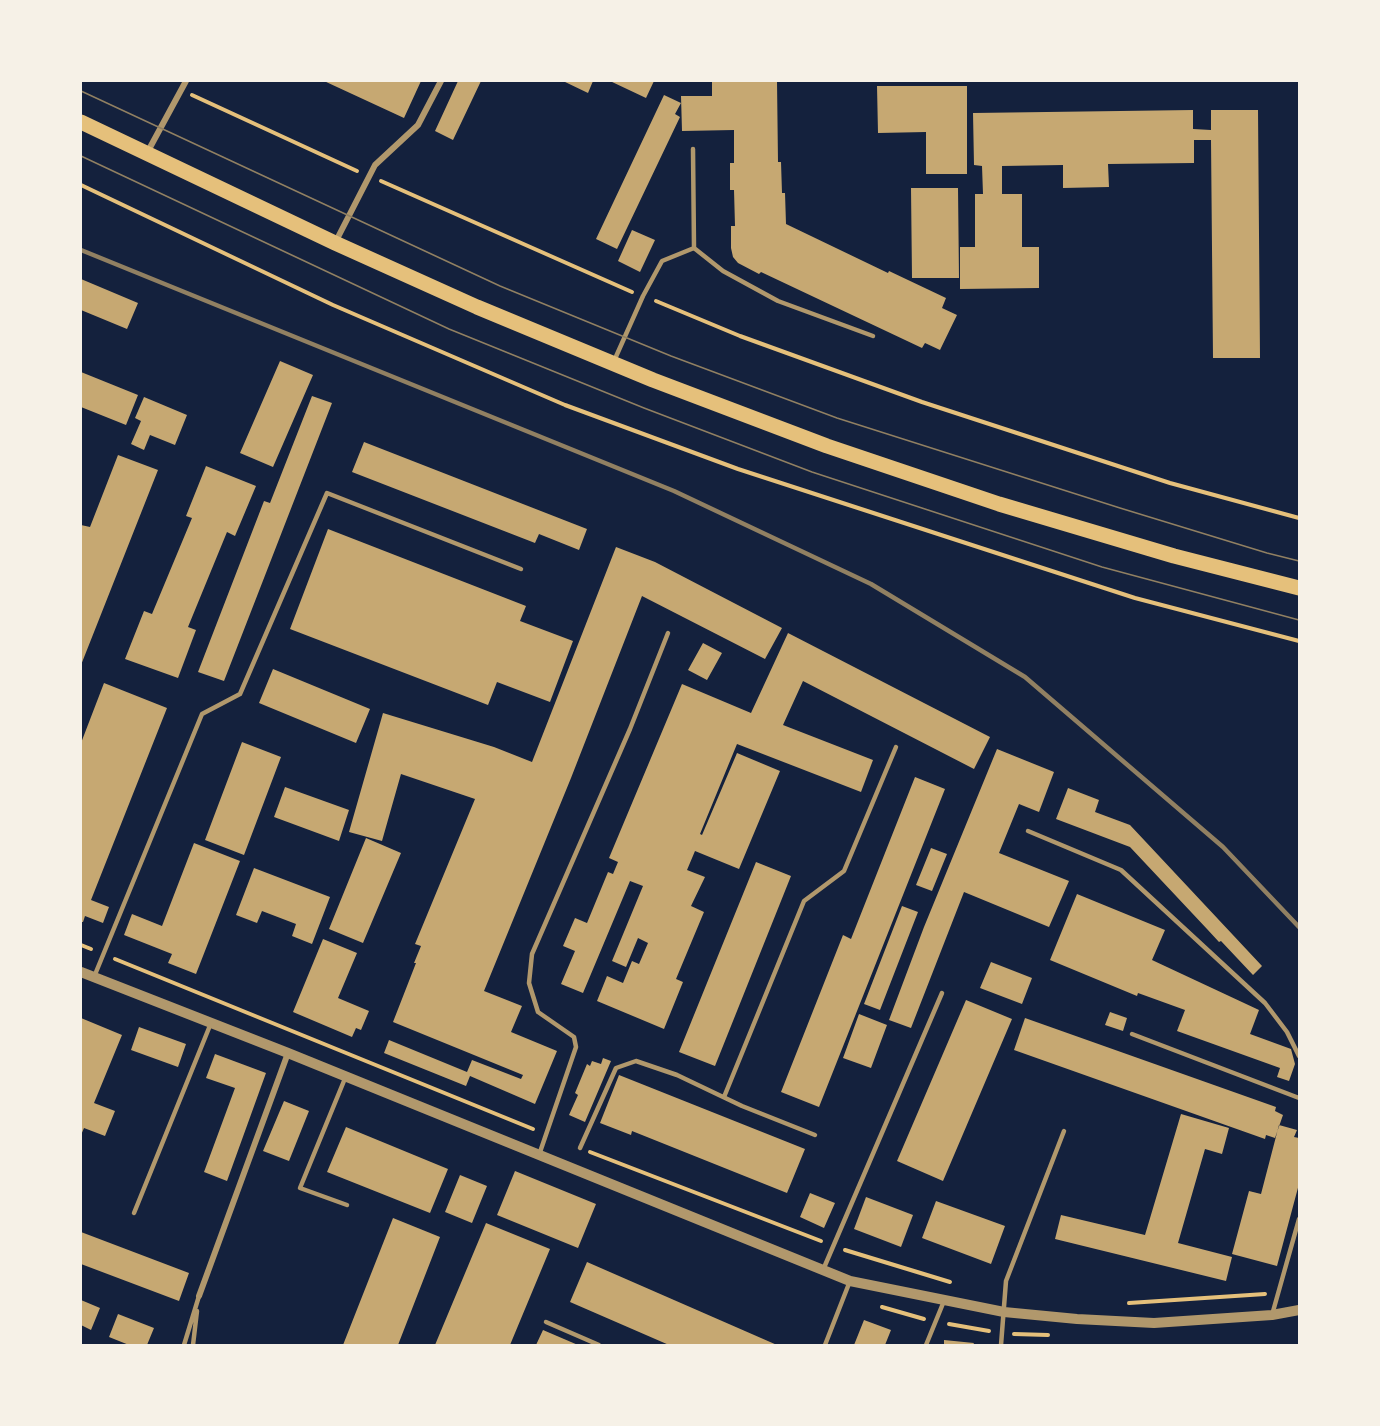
<!DOCTYPE html>
<html>
<head>
<meta charset="utf-8">
<style>
	body { margin:0 }
	#map { position:relative; width:1380px; height:1426px; overflow:hidden; background:#14213d; font-family:"Libre Baskerville",serif }
	canvas { display:block }
	.frame { position:absolute; inset:0; border:82px solid #f6f1e7; pointer-events:none }
</style>
</head>
<body>
<div id="map">
<canvas width="1380" height="1426"></canvas>
<div class="frame"></div>
</div>
<script>
const g = document.querySelector('canvas').getContext('2d');
g.lineJoin = 'round';
function fill(path, color) { g.fillStyle = color; g.fill(path, 'evenodd'); }
const toPath = rows => new Path2D(rows.map(r => 'M' + r).join(''));
function trace(path, color, width, dash) { g.strokeStyle = color; g.lineWidth = width; g.lineCap = dash ? 'butt' : 'round'; g.setLineDash(dash || []); g.stroke(path); }
fill(toPath([
	[324,81,421,81,404,118],
	[458,81,481,81,453,140,435,131],
	[563,81,593,81,588,93],
	[610,81,654,81,646,98],
	[712,81,777,81,778,162,781,162,782,193,785,193,786,224,888,273,889,271,946,298,942,308,957,315,940,350,925,343,922,348,761,272,759,274,738,263,733,257,731,248,731,226,735,226,734,190,730,190,730,163,734,163,734,130,682,131,681,96,712,96],
	[877,86,967,86,967,174,926,174,926,132,878,133],
	[664,95,681,103,675,114,680,117,617,249,596,239],
	[1193,110,1193,129,1211,130,1211,110,1258,110,1260,358,1213,358,1211,140,1194,140,1194,163,1108,164,1109,187,1063,188,1063,165,1002,166,1002,194,1022,194,1022,247,1039,247,1039,288,960,289,960,247,975,247,975,194,983,194,982,166,974,165,973,113],
	[911,188,958,188,959,278,912,278],
	[632,230,655,240,640,272,618,261],
	[81,279,138,303,127,329,81,310],
	[280,361,313,375,273,467,240,453],
	[81,372,138,395,126,425,81,407],
	[312,396,332,403,224,681,198,672,264,501,270,503],
	[144,397,187,415,175,445,150,435,144,450,131,444,141,421,135,418],
	[364,442,587,529,579,550,539,534,535,543,352,472],
	[118,455,158,470,81,665,81,525,90,527],
	[206,466,256,486,235,536,227,532,188,627,196,630,178,678,125,659,144,611,152,614,192,518,186,516],
	[328,529,526,606,520,621,573,641,550,702,497,682,488,705,290,629],
	[616,547,655,562,782,628,765,659,642,596,571,778,484,991,522,1006,511,1032,557,1051,535,1104,470,1076,466,1086,384,1053,389,1040,467,1072,472,1060,521,1079,523,1075,393,1022,416,963,414,963,421,946,415,944,475,799,401,774,382,841,349,832,383,713,494,747,532,762],
	[788,633,990,737,974,769,803,681,783,725,873,760,861,792,737,744,700,834,702,835,737,753,780,771,739,869,695,851,687,870,705,877,691,906,704,912,676,979,683,982,664,1029,597,1001,607,976,623,983,632,961,639,964,648,943,638,938,626,967,612,961,643,886,630,881,583,993,561,984,575,951,563,946,575,918,587,923,608,872,613,874,618,862,609,858,682,684,751,713],
	[703,643,722,653,707,680,688,670],
	[273,669,370,709,356,743,259,703],
	[104,683,167,708,91,900,109,907,103,923,85,916,83,922,81,922,81,743],
	[242,742,281,757,244,855,205,840],
	[997,749,1054,772,1039,812,1019,804,999,853,1069,881,1049,927,964,892,911,1028,889,1020,924,927],
	[915,777,945,789,819,1107,781,1092,843,935,851,939],
	[285,787,349,810,339,841,274,817],
	[1068,788,1099,800,1095,812,1130,825,1262,966,1253,975,1221,941,1219,942,1207,929,1130,847,1056,819],
	[366,838,401,853,363,943,329,929],
	[194,843,240,861,196,974,168,963,172,954,124,935,132,914,162,926],
	[931,848,947,854,932,891,916,885],
	[756,862,791,876,715,1066,679,1052],
	[254,868,330,897,312,944,292,936,296,924,262,911,257,923,236,915],
	[1077,894,1165,930,1152,960,1259,1010,1250,1034,1291,1049,1295,1064,1289,1081,1277,1077,1280,1068,1177,1031,1185,1010,1138,993,1137,996,1050,960],
	[902,906,918,912,880,1010,864,1004],
	[323,939,357,953,338,998,369,1011,361,1030,356,1028,352,1037,293,1012],
	[991,962,1032,978,1022,1004,980,988],
	[966,1000,1012,1019,943,1181,897,1161],
	[1110,1012,1127,1018,1123,1031,1105,1025],
	[859,1014,887,1025,871,1068,843,1058],
	[81,1018,122,1035,94,1103,115,1111,105,1136,84,1128,81,1135],
	[1025,1018,1276,1107,1275,1111,1283,1115,1275,1138,1266,1135,1265,1139,1014,1050],
	[139,1027,186,1044,178,1067,131,1050],
	[215,1054,266,1073,227,1181,204,1172,235,1088,206,1078],
	[603,1058,611,1061,585,1122,569,1115,578,1095,575,1093,587,1064,590,1066,592,1061,601,1064],
	[619,1075,805,1149,787,1193,632,1131,631,1135,600,1123],
	[284,1101,309,1111,289,1161,263,1151],
	[1181,1114,1229,1128,1222,1154,1205,1149,1178,1243,1232,1257,1226,1281,1055,1239,1061,1215,1145,1235],
	[1279,1125,1297,1130,1294,1137,1299,1138,1299,1184,1277,1266,1232,1254,1249,1191,1261,1194],
	[346,1127,448,1169,430,1213,327,1172],
	[515,1171,596,1204,578,1248,497,1215],
	[460,1175,487,1186,472,1223,445,1212],
	[810,1193,835,1203,824,1228,800,1217],
	[866,1197,913,1215,901,1247,854,1229],
	[936,1201,1005,1226,991,1264,922,1238],
	[393,1218,440,1237,398,1345,343,1345],
	[486,1223,550,1249,510,1345,435,1345],
	[81,1232,189,1273,179,1301,81,1264],
	[587,1262,777,1345,669,1345,570,1302],
	[81,1300,100,1308,91,1330,81,1325],
	[118,1314,154,1328,147,1345,129,1345,109,1337],
	[864,1320,891,1330,885,1345,854,1345],
	[543,1330,578,1345,536,1345],
	[944,1340,974,1343,973,1345,944,1345]
]), '#c6a872');
trace(toPath([
	[192,95,357,171],
	[381,181,632,292],
	[81,185,333,305,565,405,738,469,1135,598,1299,641],
	[656,301,740,336,922,402,1170,483,1299,518],
	[81,945,91,949],
	[115,959,533,1129],
	[590,1152,821,1241],
	[845,1250,950,1282],
	[1129,1303,1265,1294],
	[882,1307,924,1319],
	[949,1324,989,1331],
	[1014,1334,1048,1335]
]), '#e5c07b', 4);
trace(toPath([
	[694,248,723,271,778,301,873,336],
	[614,361,643,296,662,261,694,248,693,149],
	[1028,831,1121,870,1265,1003,1287,1032,1299,1056],
	[94,977,202,714,240,694,327,493,521,569],
	[1132,1034,1299,1098],
	[346,1076,300,1188,347,1205],
	[724,1097,804,901,844,871,896,747],
	[580,1148,616,1068,636,1061,677,1075,742,1106,815,1135],
	[539,1155,576,1047,574,1037,538,1012,529,983,532,954,630,729,668,633],
	[134,1213,211,1023],
	[823,1270,942,993],
	[1272,1315,1299,1219],
	[546,1322,599,1345],
	[184,1345,199,1296],
	[193,1345,197,1311],
	[825,1345,850,1281],
	[926,1345,944,1301],
	[1001,1345,1006,1281,1064,1131]
]), '#b1986c', 4.5);
trace(toPath([
	[147,153,186,81],
	[335,243,375,165,418,125,441,81],
	[199,1296,288,1053]
]), '#b1986c', 6);
trace(toPath([
	[81,972,288,1053,850,1281,1004,1312,1077,1319,1154,1323,1272,1315,1299,1310]
]), '#b1986c', 10);
trace(toPath([
	[81,122,335,243,477,307,653,380,827,446,999,504,1174,556,1299,588]
]), '#e5c07b', 15);
trace(toPath([
	[81,91,500,286,671,356,837,418,1120,508,1267,553,1299,561],
	[81,156,449,329,644,408,812,472,1102,567,1299,620]
]), '#918062', 1.5);
trace(toPath([
	[81,250,674,491,871,584,1025,677,1223,847,1299,927]
]), '#918062', 4.5);
</script>
</body>
</html>
